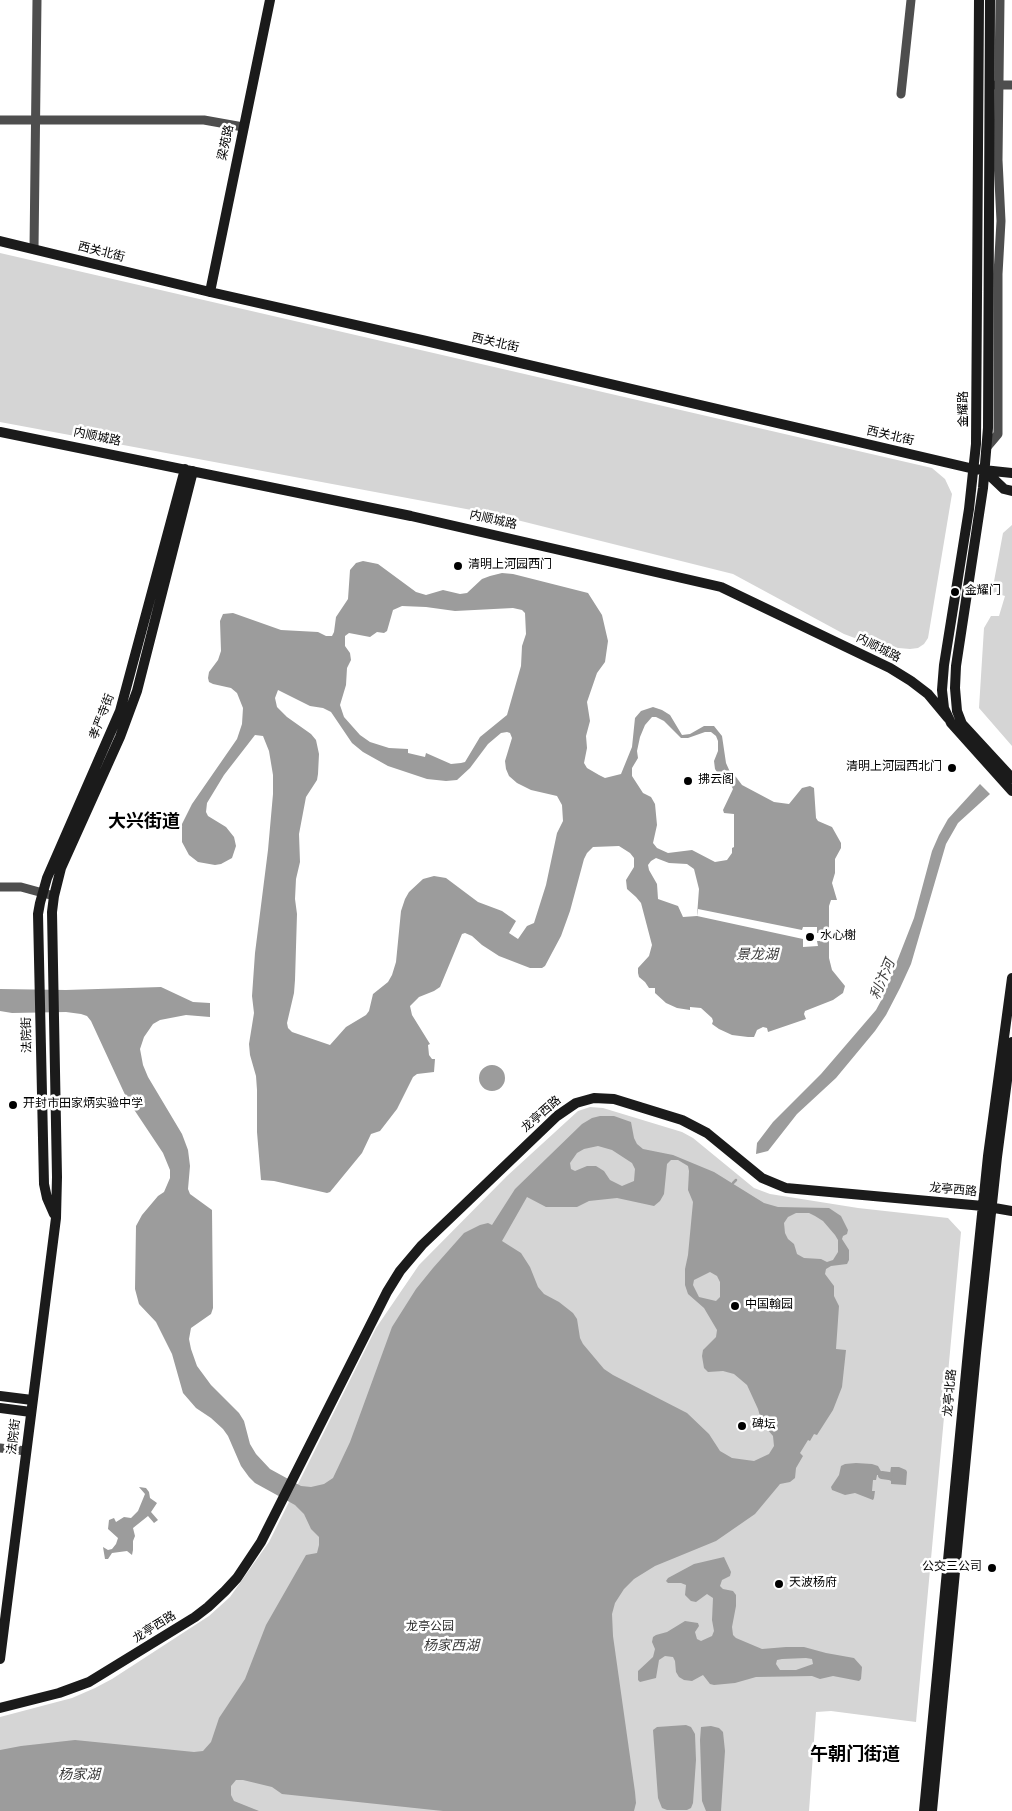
<!DOCTYPE html>
<html>
<head>
<meta charset="utf-8">
<style>
	body { margin:0 }
	canvas { display:block; background:#fff }
</style>
</head>
<body>
<canvas width="1012" height="1811"></canvas>
<script>
const g = document.querySelector('canvas').getContext('2d');
g.lineJoin = 'round';
function fill(path, color) { g.fillStyle = color; g.fill(path, 'evenodd'); }
const toPath = rows => new Path2D(rows.map(r => 'M' + r).join(''));
function trace(path, color, width, dash) { g.strokeStyle = color; g.lineWidth = width; g.lineCap = dash ? 'butt' : 'round'; g.setLineDash(dash || []); g.stroke(path); }
function write(font, color, halo, rows, align = 'center') {
  g.font = font + ' Overpass,"Noto Sans SC",sans-serif'; g.lineWidth = 5; g.setLineDash([]); g.textBaseline = 'middle'; g.strokeStyle = halo; g.fillStyle = color; for (const [text, x, y, turn = 0] of rows) {
    g.save(); g.translate(x, y); g.rotate((+turn || 0) * Math.PI / 180); g.textAlign = isNaN(turn) ? turn : align; if (halo) g.strokeText(text, 0, 0); g.fillText(text, 0, 0); g.restore();
  }
}
fill(toPath([
	[0,253,932,468,945,479,952,494,928,638,924,644,918,648,910,649,876,646,844,634,733,574,493,514,0,422],
	[1012,525,1012,746,979,708,984,628,991,616,999,616,1005,596,992,592,1003,533],
	[590,1107,603,1108,682,1132,693,1138,754,1188,770,1194,858,1208,948,1218,961,1232,916,1722,831,1711,816,1712,809,1811,0,1811,0,1717,72,1698,95,1688,112,1679,209,1616,230,1597,269,1542,376,1328,419,1265,507,1176,578,1111]
]), '#d5d5d5');
fill(toPath([
	[363,561,378,564,416,592,426,595,443,590,460,594,467,593,482,579,490,576,502,573,513,574,588,593,602,615,608,641,605,662,597,673,587,702,590,721,586,736,587,748,584,763,587,768,599,775,605,778,621,774,632,747,635,718,641,711,653,707,662,710,670,715,682,735,690,734,704,726,714,726,722,736,726,763,730,772,736,777,742,785,774,802,789,804,802,788,810,786,814,788,816,818,818,821,832,827,841,843,841,848,835,859,835,873,832,883,837,900,831,900,829,906,829,958,832,970,845,986,843,993,833,1000,805,1011,804,1014,806,1019,768,1032,767,1028,763,1027,757,1030,754,1037,748,1037,732,1035,719,1029,712,1024,713,1021,712,1018,701,1008,690,1007,690,1010,677,1008,666,1003,655,993,655,988,649,988,645,982,639,977,638,973,638,968,649,956,652,945,641,903,636,897,627,889,626,880,634,867,634,858,630,853,619,846,593,847,587,853,584,859,570,911,561,936,545,966,542,968,530,968,499,956,482,945,472,936,465,933,462,934,440,987,434,991,419,997,410,1006,412,1015,430,1044,428,1045,429,1055,432,1059,435,1059,434,1072,417,1074,413,1077,397,1109,380,1131,371,1134,362,1153,330,1192,327,1193,274,1181,261,1180,257,1132,257,1090,256,1076,250,1055,249,1044,254,1013,252,996,255,953,268,850,273,794,273,775,269,751,263,736,255,735,224,775,207,803,206,812,208,816,226,827,234,837,236,846,232,858,221,864,215,865,198,862,189,855,182,842,182,824,192,804,237,739,242,724,243,708,237,693,231,688,213,684,209,682,208,678,209,672,218,660,221,651,220,621,223,614,233,613,281,630,318,632,326,636,332,636,334,632,336,617,348,599,350,570,356,563],
	[402,606,426,607,455,611,513,608,522,610,525,613,526,634,522,646,521,666,507,715,480,737,465,762,461,763,451,764,426,753,425,757,408,753,408,749,389,748,370,742,360,735,344,717,340,705,346,685,347,668,351,660,350,653,345,646,345,636,349,633,370,637,377,632,384,633,387,631,393,610],
	[278,690,310,706,323,708,331,712,352,743,363,752,388,766,427,779,446,781,457,780,470,768,488,744,501,733,507,732,510,733,512,738,505,761,506,769,509,776,517,783,531,790,557,796,562,805,563,821,557,833,546,885,534,923,527,926,518,939,509,933,516,921,502,911,478,902,446,878,434,876,423,879,409,892,405,899,401,911,396,962,392,975,388,982,373,994,369,1011,366,1015,346,1027,330,1045,292,1032,288,1028,287,1023,294,993,295,980,297,914,295,899,296,879,300,862,299,834,306,797,317,780,318,774,319,754,316,740,311,734,287,717,277,707,275,698],
	[652,717,656,717,664,721,681,738,688,738,705,732,711,732,716,736,718,741,718,751,714,761,715,769,719,775,729,781,733,789,723,810,724,813,734,814,734,847,732,848,732,853,727,860,715,862,692,850,668,853,657,848,653,843,657,825,655,804,651,797,643,793,632,776,632,768,638,758,637,751,640,737,645,725],
	[656,858,669,863,687,864,694,869,699,889,697,916,683,917,678,906,658,899,657,884,649,870,648,865,651,861],
	[980,784,990,794,958,823,946,844,911,964,900,988,886,1015,875,1031,836,1078,797,1114,768,1151,756,1154,757,1143,773,1122,821,1074,876,1010,883,997,914,918,932,851,939,835,948,819],
	[161,987,193,1002,210,1003,210,1017,186,1015,160,1020,153,1024,144,1037,140,1049,143,1065,148,1077,182,1134,188,1150,190,1166,188,1189,190,1194,212,1210,213,1308,211,1314,191,1328,189,1339,191,1349,197,1366,211,1385,239,1413,244,1421,250,1444,256,1454,270,1469,301,1486,311,1487,324,1484,333,1478,350,1442,392,1327,416,1289,433,1268,464,1233,480,1225,488,1223,492,1225,515,1189,582,1124,592,1118,600,1116,614,1116,631,1122,634,1138,637,1144,643,1149,673,1155,714,1172,764,1203,778,1207,829,1208,841,1216,848,1230,847,1234,843,1236,842,1239,849,1250,849,1260,847,1264,831,1266,826,1269,825,1274,834,1286,834,1296,839,1306,836,1349,846,1350,842,1387,833,1410,817,1435,814,1434,810,1441,808,1440,800,1453,803,1456,796,1468,795,1478,790,1482,780,1484,755,1514,716,1541,655,1566,634,1579,624,1589,615,1603,612,1614,613,1636,635,1792,636,1803,634,1811,443,1811,282,1794,272,1787,243,1780,236,1780,231,1786,231,1795,234,1801,259,1811,0,1811,0,1750,21,1746,75,1740,194,1752,203,1751,211,1742,219,1718,245,1679,266,1625,306,1555,317,1553,319,1545,319,1537,311,1529,304,1514,295,1505,255,1483,249,1477,241,1466,228,1436,223,1429,211,1418,196,1408,183,1393,172,1354,156,1322,139,1304,135,1289,136,1226,142,1215,158,1196,164,1192,170,1178,170,1170,163,1153,127,1099,91,1021,87,1016,81,1014,66,1012,12,1013,0,1011,0,989,66,990],
	[598,1146,612,1150,632,1163,635,1169,634,1181,622,1186,610,1180,604,1171,596,1166,587,1166,575,1171,571,1169,570,1163,577,1153,584,1149],
	[671,1160,678,1160,688,1166,689,1171,688,1190,693,1202,688,1255,685,1269,685,1285,688,1294,704,1308,717,1330,716,1337,703,1350,702,1356,704,1368,708,1372,723,1371,734,1374,747,1385,758,1409,762,1423,773,1436,774,1446,769,1454,754,1461,732,1458,720,1451,709,1434,687,1413,613,1375,604,1369,583,1344,580,1338,577,1319,573,1313,559,1302,544,1294,538,1287,530,1267,521,1253,502,1241,527,1197,546,1207,577,1207,589,1201,617,1198,654,1206,660,1201,664,1194,667,1164],
	[796,1213,809,1213,815,1216,823,1221,835,1235,838,1240,838,1252,833,1260,827,1262,821,1259,804,1258,797,1254,794,1244,788,1239,785,1233,784,1223,788,1217],
	[710,1272,717,1276,720,1282,720,1297,716,1301,699,1297,693,1285,694,1280],
	'479 1078a13 13 0 1 1 26 0a13 13 0 1 1-26 0Z',
	[856,1463,872,1464,878,1466,882,1473,882,1475,877,1475,876,1480,873,1480,872,1491,875,1491,874,1498,873,1500,855,1493,845,1495,832,1490,831,1487,839,1475,841,1466,845,1464],
	[891,1467,899,1467,906,1470,907,1472,906,1485,891,1484,891,1481,889,1480],
	[139,1487,146,1488,149,1492,150,1498,157,1503,151,1512,158,1520,154,1523,148,1516,133,1528,135,1536,133,1541,133,1550,132,1555,127,1551,112,1553,108,1559,105,1559,103,1547,108,1550,112,1549,116,1544,118,1538,108,1529,109,1520,114,1518,116,1522,124,1517,131,1518,138,1511,145,1494],
	[724,1557,731,1572,730,1576,722,1580,720,1586,723,1589,733,1591,736,1595,736,1606,732,1627,733,1635,736,1638,762,1649,786,1647,804,1647,826,1653,854,1658,862,1667,861,1679,859,1681,833,1676,820,1679,812,1676,756,1677,735,1683,714,1685,710,1684,703,1675,692,1681,684,1680,679,1677,676,1672,675,1661,673,1657,665,1656,659,1660,656,1678,640,1682,638,1680,638,1671,653,1657,655,1649,652,1642,653,1637,656,1635,667,1632,685,1621,698,1623,699,1626,695,1632,697,1639,701,1641,712,1636,714,1631,712,1620,713,1598,707,1594,696,1602,691,1601,685,1595,686,1585,681,1583,668,1583,666,1581,668,1578,694,1564],
	[806,1658,812,1659,813,1664,796,1670,780,1670,776,1664,777,1660,782,1659],
	[686,1725,691,1727,695,1734,696,1760,693,1803,691,1808,687,1810,667,1810,662,1808,658,1798,653,1730,657,1727],
	[711,1726,719,1728,723,1732,725,1751,721,1811,706,1811,702,1801,700,1740,701,1727]
]), '#9c9c9c');
fill(toPath([
	[698,909,802,930,803,927,817,927,817,933,829,933,829,941,817,941,818,946,803,947,803,939,697,916]
]), '#fff');
trace(toPath([
	[733,1183,736,1180]
]), '#9c9c9c', 2.5);
trace(toPath([
	[882,1475,889,1476]
]), '#9c9c9c', 8);
trace(toPath([
	[995,85,1012,85],
	[901,94,911,0],
	[0,120,204,120,243,127],
	[34,249,37,0],
	[987,447,998,434,998,274,1001,221,998,160,1000,0],
	[0,887,21,887,54,896],
	[0,1448,26,1451]
]), '#4e4e4e', 9);
trace(toPath([
	[979,0,976,444,969,509,944,665,942,690,944,708,951,723,1012,791],
	[990,0,988,428,983,488,956,666,955,688,957,711,962,724,1012,778],
	[0,241,210,292,426,341,974,469,1012,473],
	[210,292,270,0],
	[0,432,411,516,721,587,890,668,911,681,928,694,948,718],
	[985,471,1004,489,1012,491],
	[54,1214,47,1198,44,1184,38,914,40,903,47,878,120,711,185,469],
	[0,1396,32,1400],
	[0,1408,31,1412],
	[0,1659,56,1218,57,1177,52,912,54,896,61,868,120,737,137,691,193,471],
	[0,1708,59,1693,89,1682,195,1617,208,1607,225,1591,237,1578,261,1542,387,1292,400,1271,422,1245,464,1205,557,1116,576,1103,594,1098,614,1099,682,1120,707,1133,762,1178,786,1188,983,1206,1012,1211],
	[924,1811,969,1341,988,1156,1012,978],
	[932,1811,976,1353,997,1157,1012,1042]
]), '#1b1b1b', 10);
for (const [x, y, r, color] of [
	[458,566,5,"#000"],
	[955,592,5,"#000"],
	[952,768,5,"#000"],
	[688,781,5,"#000"],
	[810,937,5,"#000"],
	[13,1105,5,"#000"],
	[735,1306,5,"#000"],
	[742,1426,5,"#000"],
	[992,1568,5,"#000"],
	[779,1584,5,"#000"]
]) { const dot = new Path2D(); dot.arc(x, y, r, 0, 2 * Math.PI); g.fillStyle = color; g.fill(dot); trace(dot, '#fff', 2); }
write('12px', '#000', '#fff', [
	["梁苑路",227,143,-78],
	["西关北街",101,253,14],
	["西关北街",495,344,13],
	["金耀路",965,409,-90],
	["西关北街",890,437,13],
	["内顺城路",97,438,12],
	["内顺城路",493,521,13],
	["内顺城路",878,649,27],
	["孝严寺街",103,717,-69],
	["法院街",28,1035,-91],
	["龙亭西路",542,1115,-41],
	["龙亭西路",953,1191,5],
	["龙亭北路",951,1393,-85],
	["法院街",15,1437,-83],
	["龙亭西路",155,1628,-32]
]);
write('12px', '#000', '#fff', [
	["清明上河园西门",468,566],
	["金耀门",965,592],
	["清明上河园西北门",942,768,"right"],
	["拂云阁",698,781],
	["水心榭",820,937],
	["开封市田家炳实验中学",23,1105],
	["中国翰园",745,1306],
	["碑坛",752,1426],
	["公交三公司",982,1568,"right"],
	["天波杨府",789,1584]
], 'left');
write('12px', '#2c2c2c', '#fff', [
	["龙亭公园",430,1628]
]);
write('italic 14px', '#3d3d3d', '#fff', [
	["景龙湖",757,956],
	["利汴河",884,980,-67],
	["杨家西湖",451,1647],
	["杨家湖",79,1776]
]);
write('bold 18px', '#000', '#fff', [
	["大兴街道",144,823],
	["午朝门街道",855,1756]
]);
</script>
</body>
</html>
